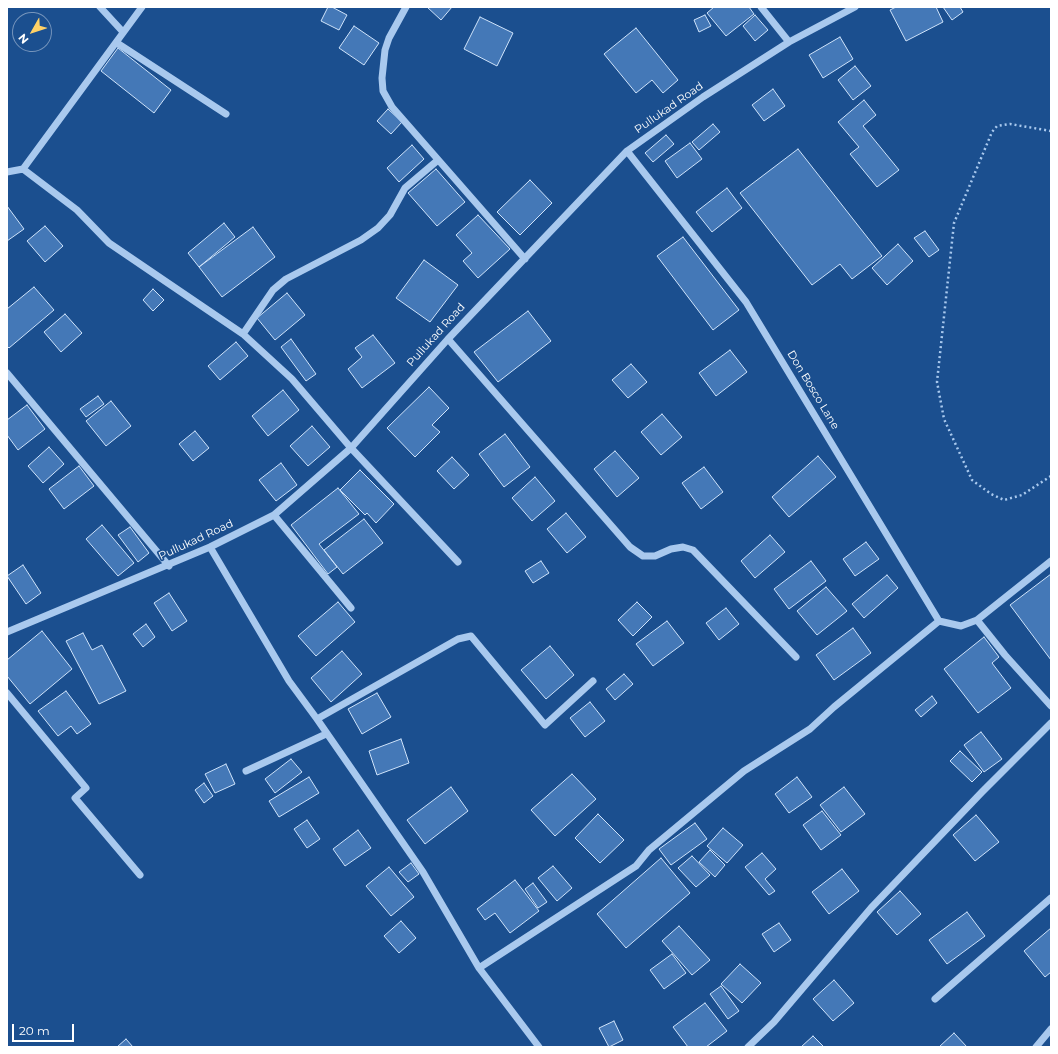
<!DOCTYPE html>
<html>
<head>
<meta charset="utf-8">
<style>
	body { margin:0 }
	#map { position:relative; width:1058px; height:1054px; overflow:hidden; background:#1b4f8f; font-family:Montserrat,sans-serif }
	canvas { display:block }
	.frame { position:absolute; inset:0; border:8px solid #fff; pointer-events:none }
	.north { position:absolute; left:12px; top:12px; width:40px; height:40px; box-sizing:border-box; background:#1b4f8f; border:1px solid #7695bc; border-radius:50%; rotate:231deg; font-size:11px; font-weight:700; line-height:16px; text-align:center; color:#fff }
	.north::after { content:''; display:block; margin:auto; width:14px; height:18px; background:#ffd166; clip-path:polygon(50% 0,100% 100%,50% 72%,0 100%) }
	.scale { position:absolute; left:12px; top:1024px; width:62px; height:18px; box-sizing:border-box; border:2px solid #fff; border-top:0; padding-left:5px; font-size:12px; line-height:14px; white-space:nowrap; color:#fff; -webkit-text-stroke:3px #1b4f8f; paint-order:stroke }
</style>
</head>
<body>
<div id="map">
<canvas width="1058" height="1054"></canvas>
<div class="frame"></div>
<div class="north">N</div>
<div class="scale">20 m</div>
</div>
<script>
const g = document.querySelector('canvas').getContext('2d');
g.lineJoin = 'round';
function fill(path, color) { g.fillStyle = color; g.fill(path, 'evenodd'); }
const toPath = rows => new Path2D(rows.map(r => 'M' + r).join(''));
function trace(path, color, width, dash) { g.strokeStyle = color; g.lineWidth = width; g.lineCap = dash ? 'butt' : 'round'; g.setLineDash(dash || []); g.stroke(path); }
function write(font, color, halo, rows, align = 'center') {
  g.font = font + ' Montserrat,sans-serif'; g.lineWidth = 3.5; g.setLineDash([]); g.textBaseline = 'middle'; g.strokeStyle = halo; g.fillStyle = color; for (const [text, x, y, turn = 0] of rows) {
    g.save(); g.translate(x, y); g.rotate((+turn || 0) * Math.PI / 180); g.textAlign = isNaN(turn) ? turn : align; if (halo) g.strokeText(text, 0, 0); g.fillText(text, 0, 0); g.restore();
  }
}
const building = toPath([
	[328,7,332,7,347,15,339,30,321,21,328,7],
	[427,7,452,7,441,20,427,7],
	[714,7,749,7,754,14,726,36,707,13,714,7],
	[896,7,936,7,943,22,906,41,890,10,896,7],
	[943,7,960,7,963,12,952,20,943,7],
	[705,15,711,26,699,32,694,20,705,15],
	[755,15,768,30,755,41,743,26,755,15],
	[480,17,513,33,497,66,464,49,480,17],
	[354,26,379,43,364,65,339,48,354,26],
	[636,28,678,80,663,93,652,80,636,93,604,54,636,28],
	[840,37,853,59,823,78,809,55,840,37],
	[118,48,171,90,154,113,101,71,118,48],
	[855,66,871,86,853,100,838,80,855,66],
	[773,89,785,106,764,121,752,105,773,89],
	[864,100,876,115,863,126,899,170,877,187,850,154,859,147,838,122,864,100],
	[388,109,402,122,391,134,377,121,388,109],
	[713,124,720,132,699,150,692,142,713,124],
	[666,135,674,144,653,162,645,153,666,135],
	[690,143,702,159,677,178,665,161,690,143],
	[412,145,424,159,399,182,387,168,412,145],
	[798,149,882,256,852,279,840,264,812,285,740,193,798,149],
	[436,169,465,202,437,226,408,193,436,169],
	[530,180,552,203,520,235,497,212,530,180],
	[727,188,742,208,712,232,696,212,727,188],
	[7,206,24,229,7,241,7,206],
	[478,215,510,249,478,278,463,261,472,253,456,235,478,215],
	[224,223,235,237,199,267,188,253,224,223],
	[45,226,63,246,45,262,27,241,45,226],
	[253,227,275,257,222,297,199,267,253,227],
	[925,231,939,250,929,257,914,238,925,231],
	[683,237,739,310,713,330,657,256,683,237],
	[898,244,913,261,887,285,872,268,898,244],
	[424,260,458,285,430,322,396,298,424,260],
	[34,287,54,310,9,348,7,346,7,309,34,287],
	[153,289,164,300,153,311,143,300,153,289],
	[287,293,305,315,275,340,257,318,287,293],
	[528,311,551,341,498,382,474,352,528,311],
	[65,314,82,333,61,352,44,332,65,314],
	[373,335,395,363,362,388,348,369,362,357,355,348,373,335],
	[291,339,316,374,306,381,281,347,291,339],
	[236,342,248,356,220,380,208,366,236,342],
	[730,350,747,372,716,396,699,373,730,350],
	[631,364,647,382,628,398,612,380,631,364],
	[429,387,449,408,432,425,440,432,415,457,387,428,429,387],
	[283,390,299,410,268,436,252,416,283,390],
	[98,396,104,404,86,417,80,409,98,396],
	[111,401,131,426,106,446,86,421,111,401],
	[27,405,45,429,18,450,7,435,7,420,27,405],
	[662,414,682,437,661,455,641,432,662,414],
	[312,426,330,447,308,466,290,446,312,426],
	[195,431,209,448,193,461,179,444,195,431],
	[505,434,530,467,504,487,479,454,505,434],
	[49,447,64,464,43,483,28,466,49,447],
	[615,451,639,478,617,497,594,469,615,451],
	[818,456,836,477,789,517,772,497,818,456],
	[452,457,469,475,454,489,437,471,452,457],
	[281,463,297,485,276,501,259,480,281,463],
	[79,466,94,486,64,509,49,489,79,466],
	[704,467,723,492,701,509,682,483,704,467],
	[360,470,394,504,376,523,367,513,365,515,340,490,360,470],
	[535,477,555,501,532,521,512,498,535,477],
	[338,488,359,514,319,544,337,567,328,574,291,525,338,488],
	[566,513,586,537,567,553,547,529,566,513],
	[364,519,383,543,343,574,324,550,364,519],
	[102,525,134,563,118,576,86,539,102,525],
	[130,527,149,553,138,562,118,535,130,527],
	[770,535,785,552,755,578,741,561,770,535],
	[866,542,879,559,855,576,843,559,866,542],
	[541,561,549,573,533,583,525,571,541,561],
	[811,561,826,581,789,609,774,589,811,561],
	[23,565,41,593,26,604,7,576,23,565],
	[1051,574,1051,660,1010,605,1051,574],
	[887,575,898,588,864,618,852,604,887,575],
	[826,587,847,611,817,635,797,611,826,587],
	[169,593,187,621,172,631,154,603,169,593],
	[338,602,355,622,316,656,298,636,338,602],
	[637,602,652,617,633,636,618,620,637,602],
	[726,608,739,624,719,640,706,623,726,608],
	[667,621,684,643,653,666,636,644,667,621],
	[146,624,155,637,143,647,133,634,146,624],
	[853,628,871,653,834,680,816,655,853,628],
	[42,631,72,669,30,704,7,676,7,660,42,631],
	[83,633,92,650,102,645,126,691,99,704,66,641,83,633],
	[984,637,999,657,992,663,1011,688,978,713,944,669,984,637],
	[550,646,574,675,546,699,521,670,550,646],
	[342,651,362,674,331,702,311,678,342,651],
	[624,674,633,684,615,700,606,689,624,674],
	[66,691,91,724,77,734,71,726,58,736,38,711,66,691],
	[377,693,391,717,362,734,348,709,377,693],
	[932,696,937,703,921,717,915,710,932,696],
	[590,702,605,721,585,737,570,718,590,702],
	[981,732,1002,759,984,772,964,745,981,732],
	[401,739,409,763,377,775,369,751,401,739],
	[960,751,982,772,972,782,950,761,960,751],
	[291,759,302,772,275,793,265,779,291,759],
	[226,764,235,784,215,793,205,774,226,764],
	[572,774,596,799,555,836,531,810,572,774],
	[309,777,319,793,279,817,269,801,309,777],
	[797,777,812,797,789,813,775,794,797,777],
	[204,783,213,796,204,803,195,790,204,783],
	[451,787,468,811,425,844,407,820,451,787],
	[844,787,865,814,841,832,820,805,844,787],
	[822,811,841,835,821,850,803,825,822,811],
	[598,814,624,840,600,863,575,838,598,814],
	[976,815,999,842,975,861,953,835,976,815],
	[307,820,320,839,307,848,294,829,307,820],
	[695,823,707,839,671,865,659,849,695,823],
	[723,828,743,845,727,863,707,846,723,828],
	[358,830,371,848,345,866,333,849,358,830],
	[710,850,725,865,715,877,699,862,710,850],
	[762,853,776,869,765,879,775,891,769,895,745,867,762,853],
	[692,856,710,875,696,887,678,868,692,856],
	[661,858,690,893,626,948,597,914,661,858],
	[411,863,419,874,408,882,399,872,411,863],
	[553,866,572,888,557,901,538,878,553,866],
	[389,867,414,897,391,916,366,886,389,867],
	[842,869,859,891,829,914,812,892,842,869],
	[515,880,539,911,510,933,495,913,485,920,477,909,515,880],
	[533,883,547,902,538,908,525,889,533,883],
	[900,891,921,914,897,935,877,912,900,891],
	[967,912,985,936,947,964,929,940,967,912],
	[401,921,416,938,399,953,384,936,401,921],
	[779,923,791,940,774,952,762,934,779,923],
	[679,926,710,960,692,975,662,941,679,926],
	[1051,928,1051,972,1045,977,1024,951,1051,928],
	[672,954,686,973,664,989,650,970,672,954],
	[740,964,761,983,742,1003,721,984,740,964],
	[834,980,854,1003,833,1021,813,999,834,980],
	[721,986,739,1011,728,1019,710,994,721,986],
	[705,1003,727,1031,706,1047,688,1047,673,1027,705,1003],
	[614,1021,623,1040,609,1047,599,1028,614,1021],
	[954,1033,967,1047,939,1047,954,1033],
	[813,1036,824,1047,801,1047,813,1036],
	[126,1039,133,1047,117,1047,126,1039]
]);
fill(building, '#4478b7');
trace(building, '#cfe3fa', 1);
trace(toPath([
	[1051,131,1010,124,997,126,992,132,954,223,937,382,944,419,972,480,991,494,1004,500,1022,495,1051,476]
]), '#a9c9ee', 2.5, [2, 3]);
trace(toPath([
	[100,7,123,32],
	[406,7,389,38,385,50,382,78,383,91,392,107,525,259],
	[761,7,789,42],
	[117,43,226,114],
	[627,151,746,302,939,621,961,626,977,620],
	[23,169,142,7],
	[7,172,23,169,77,210,109,243,243,334,292,379,351,448,458,562],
	[243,334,273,290,286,279,361,240,378,228,390,215,405,188,438,160],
	[448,339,630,547,643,556,655,556,671,549,683,547,693,550,796,657],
	[7,373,169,566],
	[274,515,351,608],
	[210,547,289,681,317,719,423,872,479,968,539,1047],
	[1051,561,977,620,1005,655,1051,706],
	[7,632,210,547,274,515,351,448,448,339,627,151,703,97,789,42,855,7],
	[7,693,86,788,75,798,140,875],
	[317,719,458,639,471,636,545,725,593,681],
	[246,771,326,734],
	[479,968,636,866,649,850,744,771,810,729,834,707,939,621],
	[935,999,1051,898],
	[748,1047,774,1022,871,908,982,792,1051,723],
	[1036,1047,1051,1029]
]), '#a9c9ee', 7);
write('11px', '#fff', '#1b4f8f', [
	["Pullukad Road",669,108,-35],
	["Pullukad Road",436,335,-48],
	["Don Bosco Lane",813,390,59],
	["Pullukad Road",196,540,-25]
]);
</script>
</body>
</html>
